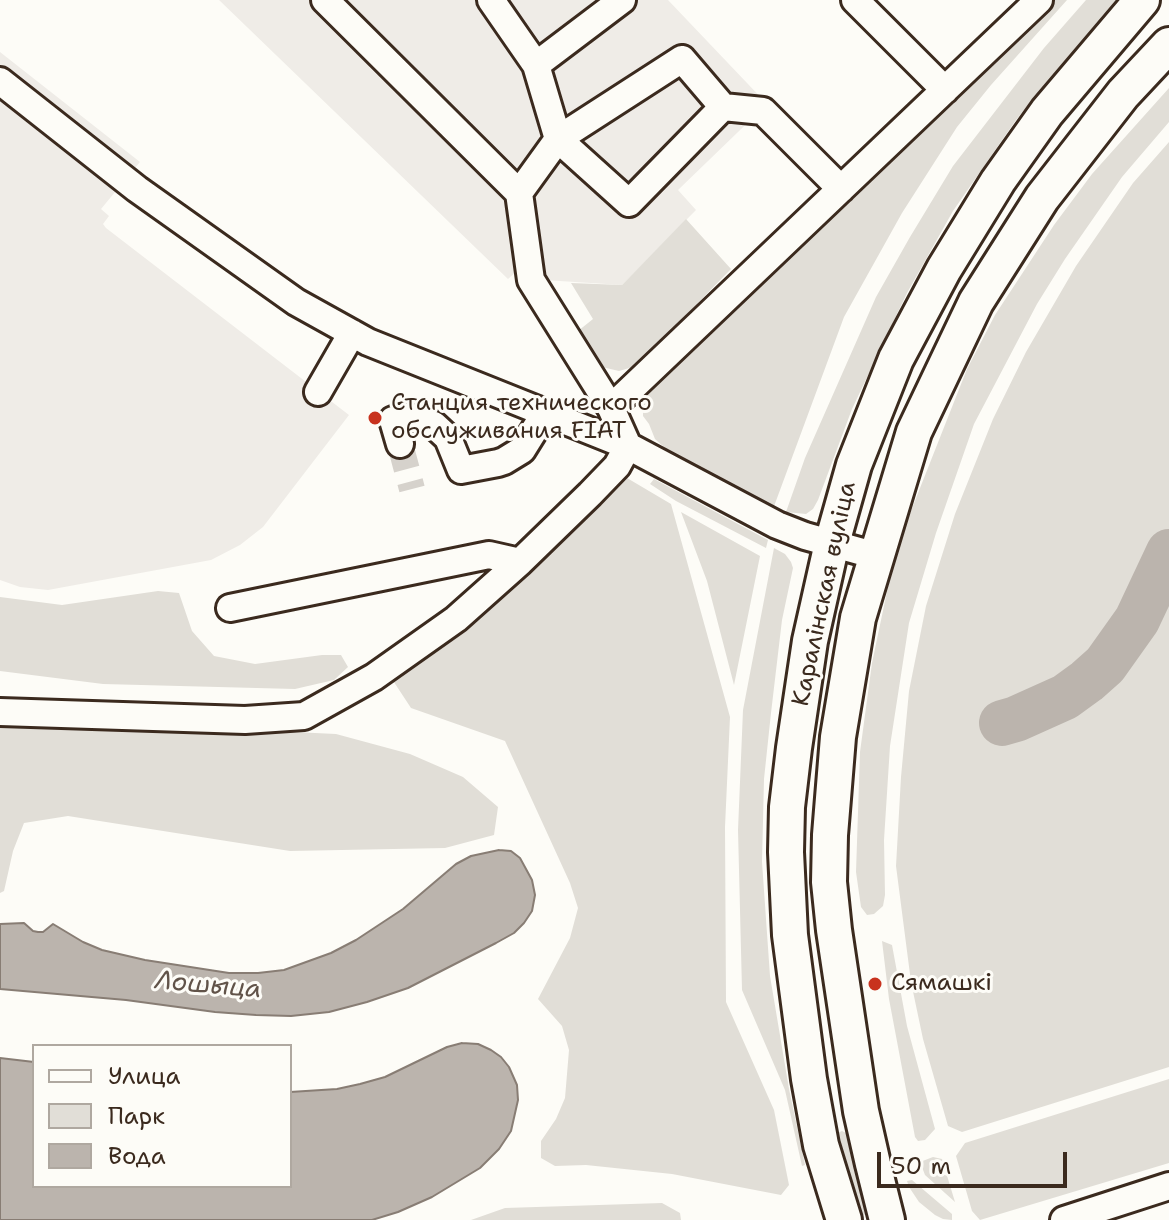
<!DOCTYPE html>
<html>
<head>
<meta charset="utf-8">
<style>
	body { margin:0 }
	#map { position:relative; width:1169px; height:1220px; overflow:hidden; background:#fdfcf7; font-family:"Shantell Sans",sans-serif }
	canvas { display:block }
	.legend { position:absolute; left:32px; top:1044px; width:260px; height:144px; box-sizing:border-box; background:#fdfcf7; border:2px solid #afa8a0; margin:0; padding:10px 14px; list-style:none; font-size:24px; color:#3b2a1e }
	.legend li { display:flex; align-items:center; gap:16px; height:40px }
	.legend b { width:40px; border:2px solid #afa8a0 }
	.scale { position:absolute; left:877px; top:1152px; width:190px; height:36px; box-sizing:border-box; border:4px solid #3b2a1e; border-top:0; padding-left:10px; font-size:24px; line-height:28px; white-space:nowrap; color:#3b2a1e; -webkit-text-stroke:6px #fdfcf7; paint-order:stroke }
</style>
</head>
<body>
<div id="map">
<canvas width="1169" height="1220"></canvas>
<ul class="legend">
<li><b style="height:10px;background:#fdfcf7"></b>Улица</li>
<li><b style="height:22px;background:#e1ded7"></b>Парк</li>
<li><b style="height:22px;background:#bbb4ad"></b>Вода</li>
</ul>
<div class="scale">50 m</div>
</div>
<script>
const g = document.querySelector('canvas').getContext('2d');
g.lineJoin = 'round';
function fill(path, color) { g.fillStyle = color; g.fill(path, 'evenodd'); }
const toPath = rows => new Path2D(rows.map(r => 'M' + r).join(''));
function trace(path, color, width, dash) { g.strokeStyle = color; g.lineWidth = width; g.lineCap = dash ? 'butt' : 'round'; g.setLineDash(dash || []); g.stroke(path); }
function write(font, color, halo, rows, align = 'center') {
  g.font = font + ' "Shantell Sans",sans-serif'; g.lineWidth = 6; g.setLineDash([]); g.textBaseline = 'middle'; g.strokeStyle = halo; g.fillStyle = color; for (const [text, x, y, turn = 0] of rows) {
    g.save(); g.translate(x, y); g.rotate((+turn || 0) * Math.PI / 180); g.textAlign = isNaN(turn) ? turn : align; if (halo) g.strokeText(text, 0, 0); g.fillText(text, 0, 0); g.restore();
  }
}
fill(toPath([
	[219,0,668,0,767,104,678,190,696,210,622,285,544,280,517,271,508,279],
	[0,52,140,162,101,209,109,216,103,224,106,228,349,415,263,527,240,545,211,560,48,590,20,587,0,580]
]), '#efece7');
fill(toPath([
	[1055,0,1067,0,991,85,957,127,902,213,844,317,773,509,674,456,655,439,649,424,643,416,643,403,650,383,900,144],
	[1086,0,1123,0,1034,97,1016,120,953,211,907,293,852,409,818,500,813,509,806,514,786,512,805,458,876,297,910,237,953,166,1044,48],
	[1169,88,1169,122,1122,177,1065,259,1037,304,974,424,936,533,909,623,890,746,884,840,885,895,883,906,874,914,867,915,861,907,856,872,860,752,872,663,889,582,907,521,967,369,995,315,1054,225,1092,174],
	[1169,142,1169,1067,962,1132,948,1126,923,1039,911,982,896,866,901,777,909,691,926,606,955,514,993,419,1026,352,1076,266,1133,183],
	[686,219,731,269,636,366,619,371,602,367,578,331,593,319,571,283,622,285],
	[627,478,671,504,730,717,725,827,726,1002,774,1110,789,1185,781,1195,672,1174,586,1165,555,1166,541,1158,541,1141,556,1119,565,1098,569,1050,562,1026,538,999,570,938,578,908,570,883,505,741,411,708,388,673,416,659,468,627],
	[654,479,768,540,766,548,676,501,650,484],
	[681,512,760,556,734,685,707,581],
	[774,548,785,554,791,562,793,568,782,620,771,713,764,779,762,862,770,976,789,1089,805,1165,802,1166,785,1090,742,990,738,830,743,710],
	[158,591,179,593,192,631,214,656,255,664,322,655,341,655,348,667,334,680,295,689,103,684,0,671,0,597,62,605],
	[0,718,336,734,410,754,463,777,498,807,494,835,445,848,290,851,68,816,24,823,13,851,4,891,0,893],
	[882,941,892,945,907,1026,935,1129,925,1140,918,1141,915,1137,889,999],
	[1169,1079,1169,1163,980,1220,972,1211,956,1156,965,1143],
	[842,1131,848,1134,867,1211,866,1214,859,1218,835,1134],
	[933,1157,942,1159,955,1202,925,1175,920,1162],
	[912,1180,952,1214,952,1220,943,1219,935,1215,919,1202,909,1187,907,1181],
	[662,1203,680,1213,681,1220,471,1220,505,1208]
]), '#e1ded7');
const water = toPath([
	[499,850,511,851,520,858,532,880,535,895,532,911,524,923,514,933,496,943,408,988,367,1002,329,1012,291,1016,256,1015,215,1012,126,1000,0,989,0,924,24,923,33,931,38,932,43,932,53,924,83,942,102,950,145,960,229,973,258,973,284,970,331,953,356,940,403,909,456,864,471,856,499,850],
	[462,1043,478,1044,491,1050,501,1057,509,1067,517,1085,518,1100,511,1131,499,1149,480,1168,432,1197,398,1212,372,1220,0,1220,0,1058,34,1062,34,1186,290,1186,290,1092,337,1089,360,1084,385,1077,447,1047,462,1043]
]);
fill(water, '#bbb4ad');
trace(water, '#887d74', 2);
trace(toPath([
	[1002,723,1016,719,1065,697,1087,681,1105,665,1137,620,1169,552]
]), '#bbb4ad', 46);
trace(toPath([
	[400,444,412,489]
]), '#d6d2cc', 26, [26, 13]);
const minor = toPath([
	[491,0,536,65,558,139,519,193],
	[855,0,945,90],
	[682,59,723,107,629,203,558,139,682,59],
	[536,65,622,0],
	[0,81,137,189,296,302,368,342,628,446,777,525,805,536,877,556],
	[723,107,763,111,841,189],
	[318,392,352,333],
	[611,408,1039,0],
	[400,444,393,420,405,417,414,418,434,425,448,438,461,470,498,463,504,461,522,450,545,413],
	[230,608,489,555,520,562],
	[0,712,245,720,304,716,374,677,456,619,520,562,590,494,617,466,628,446,611,408,531,280,519,193,325,0],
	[1064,1220,1169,1186]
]);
const major = toPath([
	[844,1220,821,1145,809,1079,790,935,786,852,787,807,794,748,810,641,832,543,854,465,896,359,944,269,998,181,1047,112,1142,0],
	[887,1220,873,1164,861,1111,834,930,829,882,830,835,838,737,858,618,914,432,976,302,1042,198,1123,94,1169,45]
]);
trace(minor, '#3b2a1e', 32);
trace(major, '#3b2a1e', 40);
trace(minor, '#fdfcf7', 26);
trace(major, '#fdfcf7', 34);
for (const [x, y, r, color] of [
	[375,418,8,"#c8321e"],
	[875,984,8,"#c8321e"]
]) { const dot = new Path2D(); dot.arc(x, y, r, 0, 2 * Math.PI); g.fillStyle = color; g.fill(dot); trace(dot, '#fdfcf7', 3); }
write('24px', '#3b2a1e', '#fdfcf7', [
	["Станция технического",391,404],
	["обслуживания FIAT",391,432],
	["Сямашкі",891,984]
], 'left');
write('24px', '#3b2a1e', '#fdfcf7', [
	["Каралінская вуліца",825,594,-78]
]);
write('italic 26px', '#615349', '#fdfcf7', [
	["Лошыца",208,986,5]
]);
</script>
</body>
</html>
